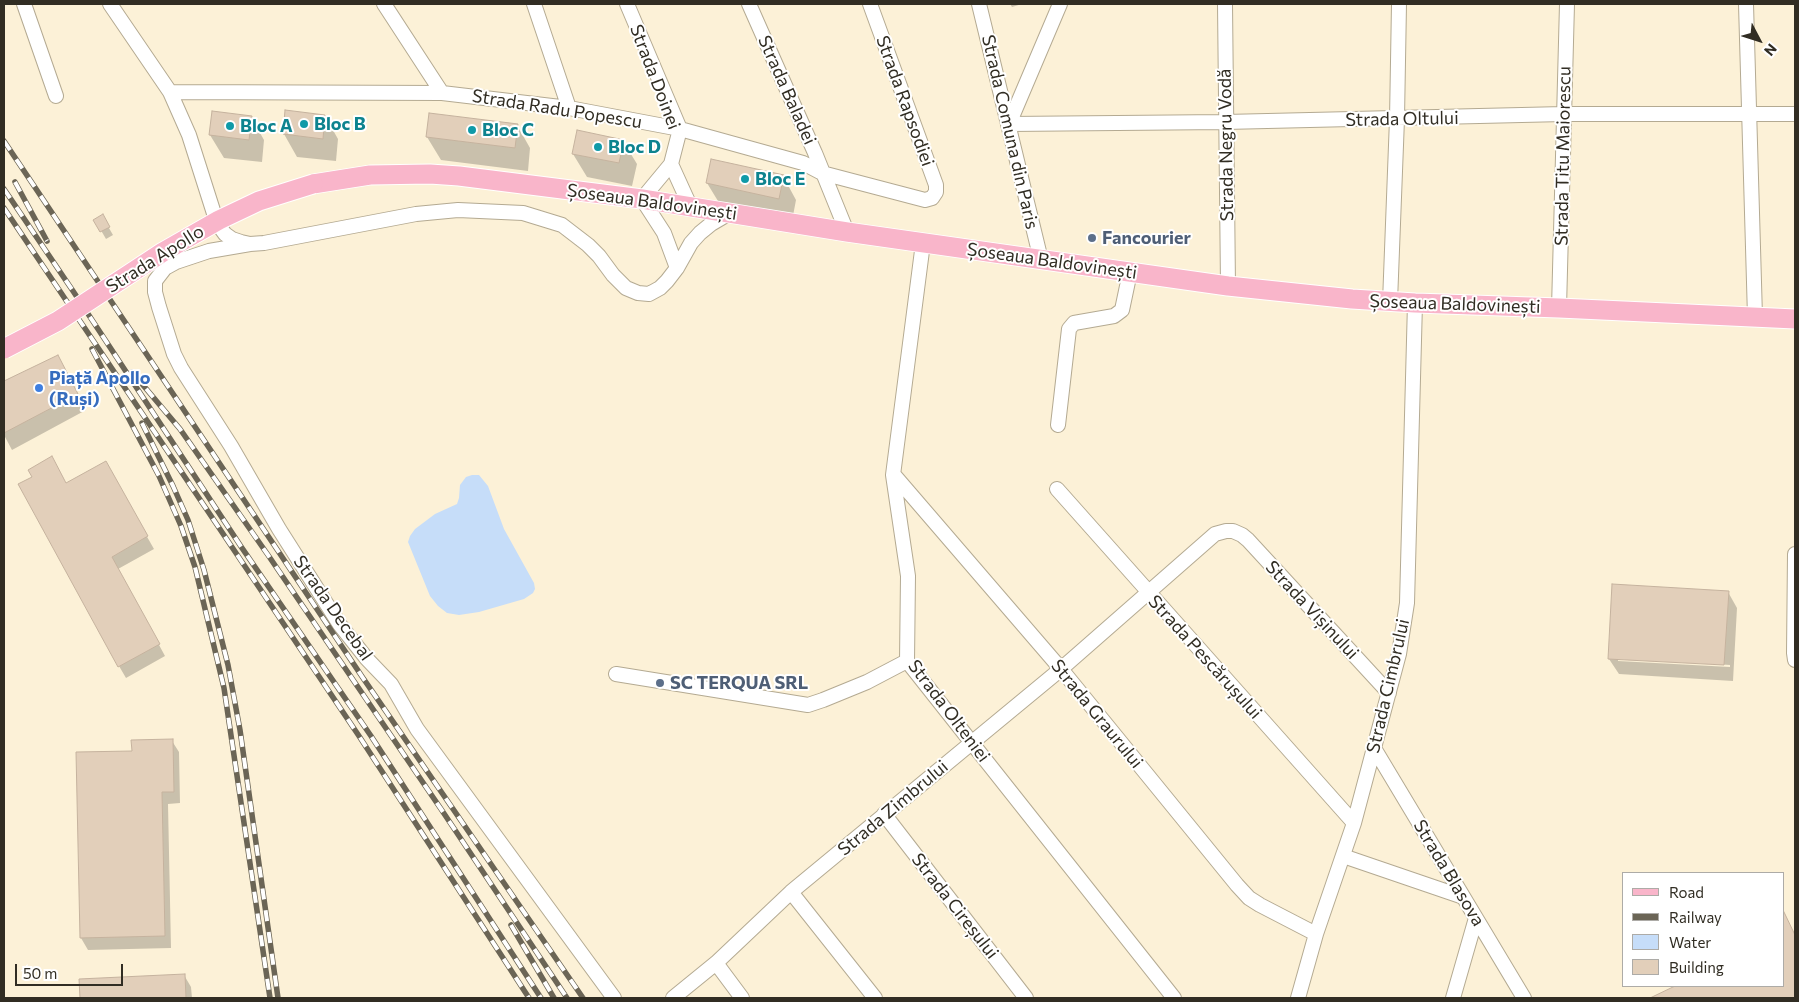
<!DOCTYPE html>
<html>
<head>
<meta charset="utf-8">
<style>
	body { margin:0 }
	#map { position:relative; width:1799px; height:1002px; overflow:hidden; background:#fcf1d7; font-family:Commissioner,sans-serif }
	canvas { display:block }
	.frame { position:absolute; inset:0; border:5px solid #312d23; pointer-events:none }
	.legend { position:absolute; left:1622px; top:872px; width:162px; height:115px; box-sizing:border-box; background:#fff; border:1px solid #adaba7; margin:0; padding:6px 9px; list-style:none; font-size:15px; color:#312d23 }
	.legend li { display:flex; align-items:center; gap:10px; height:25px }
	.legend b { width:25px; border:1px solid #adaba7 }
	.north { position:absolute; left:1734px; top:15px; width:50px; height:50px; -webkit-text-stroke:4px #fff; paint-order:stroke; rotate:130deg; font-size:14px; font-weight:700; line-height:20px; text-align:center; color:#312d23 }
	.north::after { content:''; display:block; margin:auto; width:18px; height:22px; background:#312d23; clip-path:polygon(50% 0,100% 100%,50% 72%,0 100%) }
	.scale { position:absolute; left:15px; top:964px; width:108px; height:22px; box-sizing:border-box; border:2px solid #312d23; border-top:0; padding-left:6px; font-size:15px; line-height:18px; white-space:nowrap; color:#312d23; -webkit-text-stroke:4px #fff; paint-order:stroke }
</style>
</head>
<body>
<div id="map">
<canvas width="1799" height="1002"></canvas>
<div class="frame"></div>
<ul class="legend">
<li><b style="height:6px;background:#f9b5ca"></b>Road</li>
<li><b style="height:6px;background:#6b6556"></b>Railway</li>
<li><b style="height:14px;background:#c6ddf9"></b>Water</li>
<li><b style="height:14px;background:#e2cfba"></b>Building</li>
</ul>
<div class="north">N</div>
<div class="scale">50 m</div>
</div>
<script>
const g = document.querySelector('canvas').getContext('2d');
g.lineJoin = 'round';
function fill(path, color) { g.fillStyle = color; g.fill(path, 'evenodd'); }
const toPath = rows => new Path2D(rows.map(r => 'M' + r).join(''));
function trace(path, color, width, dash) { g.strokeStyle = color; g.lineWidth = width; g.lineCap = dash ? 'butt' : 'round'; g.setLineDash(dash || []); g.stroke(path); }
function write(font, color, halo, rows, align = 'center') {
  g.font = font + ' Commissioner,sans-serif'; g.lineWidth = 4; g.setLineDash([]); g.textBaseline = 'middle'; g.strokeStyle = halo; g.fillStyle = color; for (const [text, x, y, turn = 0] of rows) {
    g.save(); g.translate(x, y); g.rotate((+turn || 0) * Math.PI / 180); g.textAlign = isNaN(turn) ? turn : align; if (halo) g.strokeText(text, 0, 0); g.fillText(text, 0, 0); g.restore();
  }
}
fill(toPath([
	[472,475,479,475,488,486,504,529,534,583,535,589,533,593,524,599,479,612,459,615,447,613,438,606,430,596,408,542,410,536,415,529,435,514,457,504,459,498,460,485,466,477]
]), '#c6ddf9');
fill(toPath([
	[1010,4,1022,4,1012,7],
	[325,116,338,139,336,161,297,157,284,134],
	[251,117,264,140,262,162,224,158,210,135],
	[517,125,530,148,528,171,441,160,427,137],
	[623,141,637,164,632,186,587,177,573,154],
	[783,176,796,200,792,221,721,206,707,183],
	[102,216,113,235,106,239,95,220],
	[57,356,86,410,12,450,4,435,4,382],
	[105,463,154,549,118,569,165,656,126,678,119,666,66,484],
	[1728,592,1737,608,1733,681,1619,674,1609,659],
	[1618,658,1730,665,1730,667,1618,661],
	[172,741,179,752,180,803,168,804,171,948,88,950,81,938,77,753,133,752],
	[1783,912,1795,937,1795,998,1658,998,1657,996,1678,986,1783,986],
	[184,975,191,987,192,998,81,998,81,980]
]), '#0003');
const building = toPath([
	[285,110,325,115,323,139,283,134,285,110],
	[212,111,252,116,249,140,209,135,212,111],
	[429,113,518,124,515,148,426,137,429,113],
	[577,130,624,140,619,163,572,154,577,130],
	[711,159,784,175,779,199,706,183,711,159],
	[103,214,110,227,100,232,93,220,103,214],
	[58,355,78,394,4,433,4,381,58,355],
	[52,456,66,483,106,461,148,536,112,557,160,644,118,667,18,484,32,477,28,470,52,456],
	[1612,584,1729,591,1724,665,1608,659,1612,584],
	[173,739,174,792,162,792,165,936,80,938,76,752,132,751,131,740,173,739],
	[1783,910,1795,935,1795,998,1650,998,1675,986,1783,986,1783,910],
	[185,974,186,998,80,998,79,979,185,974]
]);
fill(building, '#e2cfba');
trace(building, '#c5b29e', 1);
const minor = toPath([
	[24,4,56,96],
	[110,4,170,92,189,135,217,223,225,234,232,239,241,242,250,244,264,243,416,214,458,210,523,213,562,225,588,245,599,256,613,275,626,288,638,293,649,294,660,288,667,281,677,268,691,243,700,233,711,224,728,214],
	[384,4,442,93],
	[534,4,569,108],
	[627,4,680,129,671,164,642,199,664,233,677,268],
	[749,4,815,153,847,232],
	[979,4,1041,260],
	[1060,4,1009,124,1225,122,1564,114,1795,114],
	[1225,4,1228,286],
	[1746,4,1755,317],
	[170,92,442,93,569,108,680,129,803,163,822,173,925,200,932,198,936,192,936,185,870,4],
	[671,164,691,208],
	[923,243,893,475,908,576,907,661,1174,998],
	[250,244,209,251,176,262,165,268,155,281,155,292,159,307,174,354,181,368,231,446,279,529,340,625,367,659,391,684,417,729,614,998],
	[1390,302,1397,119,1399,4],
	[1559,308,1567,4],
	[1058,425,1069,329,1074,323,1114,316,1122,310,1130,272],
	[894,475,1061,669,1237,885,1249,898,1260,905,1316,934],
	[1057,489,1354,823],
	[1795,554,1794,653,1795,660],
	[616,674,808,705,823,700,867,682,907,661],
	[1374,748,1524,998],
	[884,814,1026,998],
	[1343,856,1463,897],
	[791,892,875,998],
	[716,963,742,998],
	[673,998,716,963,791,892,1061,669,1215,534,1226,531,1233,531,1242,535,1248,540,1389,693],
	[1298,998,1316,934,1354,823,1399,654,1407,603,1415,303],
	[1453,998,1476,918]
]);
const major = toPath([
	[313,184,370,175,430,174,459,176,642,199,847,232,1228,286,1352,299,1415,303,1559,308,1795,319]
]);
trace(minor, '#b4aa92', 16);
trace(major, '#fff', 21);
trace(minor, '#fff', 14);
trace(major, '#f9b5ca', 19);
const rail = toPath([
	[4,141,363,678,583,998],
	[15,182,47,241],
	[4,189,73,291,242,548,371,736,541,998],
	[4,208,359,736,529,998],
	[92,349,159,476,181,526,195,567,224,688,270,998],
	[132,372,180,429,268,555,441,809,567,998],
	[142,423,173,486,188,520,204,570,228,665,240,730,278,998],
	[511,925,554,998]
]);
trace(rail, '#6b6556', 5.5);
trace(rail, '#fff', 4, [11]);
const majorBridge = toPath([
	[4,349,58,321,163,252,219,220,259,201,313,184]
]);
trace(majorBridge, '#fff', 21, []);
trace(majorBridge, '#f9b5ca', 19);
for (const [x, y, r, color] of [
	[304,124,5,"#0f9aa8"],
	[230,126,5,"#0f9aa8"],
	[472,130,5,"#0f9aa8"],
	[598,147,5,"#0f9aa8"],
	[745,179,5,"#0f9aa8"],
	[1092,238,5,"#5c6f8a"],
	[39,388,5,"#3f7fe0"],
	[660,683,5,"#5c6f8a"]
]) { const dot = new Path2D(); dot.arc(x, y, r, 0, 2 * Math.PI); g.fillStyle = color; g.fill(dot); trace(dot, '#fff', 2); }
write('18px', '#312d23', '#fff', [
	["Strada Doinei",655,77,69],
	["Strada Baladei",787,90,66],
	["Strada Rapsodiei",905,101,70],
	["Strada Radu Popescu",557,109,9],
	["Strada Oltului",1402,119,-1],
	["Strada Comuna din Paris",1010,132,77],
	["Strada Negru Vodă",1226,145,-91],
	["Strada Titu Maiorescu",1563,156,-89],
	["Șoseaua Baldovinești",652,202,8],
	["Strada Apollo",155,259,-32],
	["Șoseaua Baldovinești",1052,261,8],
	["Șoseaua Baldovinești",1455,304,2],
	["Strada Decebal",333,608,55],
	["Strada Vișinului",1312,610,47],
	["Strada Pescărușului",1205,657,48],
	["Strada Cimbrului",1388,686,-77],
	["Strada Olteniei",949,711,53],
	["Strada Graurului",1097,714,51],
	["Strada Zimbrului",893,808,-40],
	["Strada Blasova",1449,873,59],
	["Strada Cireșului",955,906,52]
]);
write('bold 18px', '#0d838f', '#fff', [
	["Bloc B",314,124],
	["Bloc A",240,126],
	["Bloc C",482,130],
	["Bloc D",608,147],
	["Bloc E",755,179]
], 'left');
write('bold 18px', '#4e5e75', '#fff', [
	["Fancourier",1102,238],
	["SC TERQUA SRL",670,683]
], 'left');
write('bold 18px', '#366cbe', '#fff', [
	["Piață Apollo",49,378],
	["(Ruși)",49,399]
], 'left');
</script>
</body>
</html>
